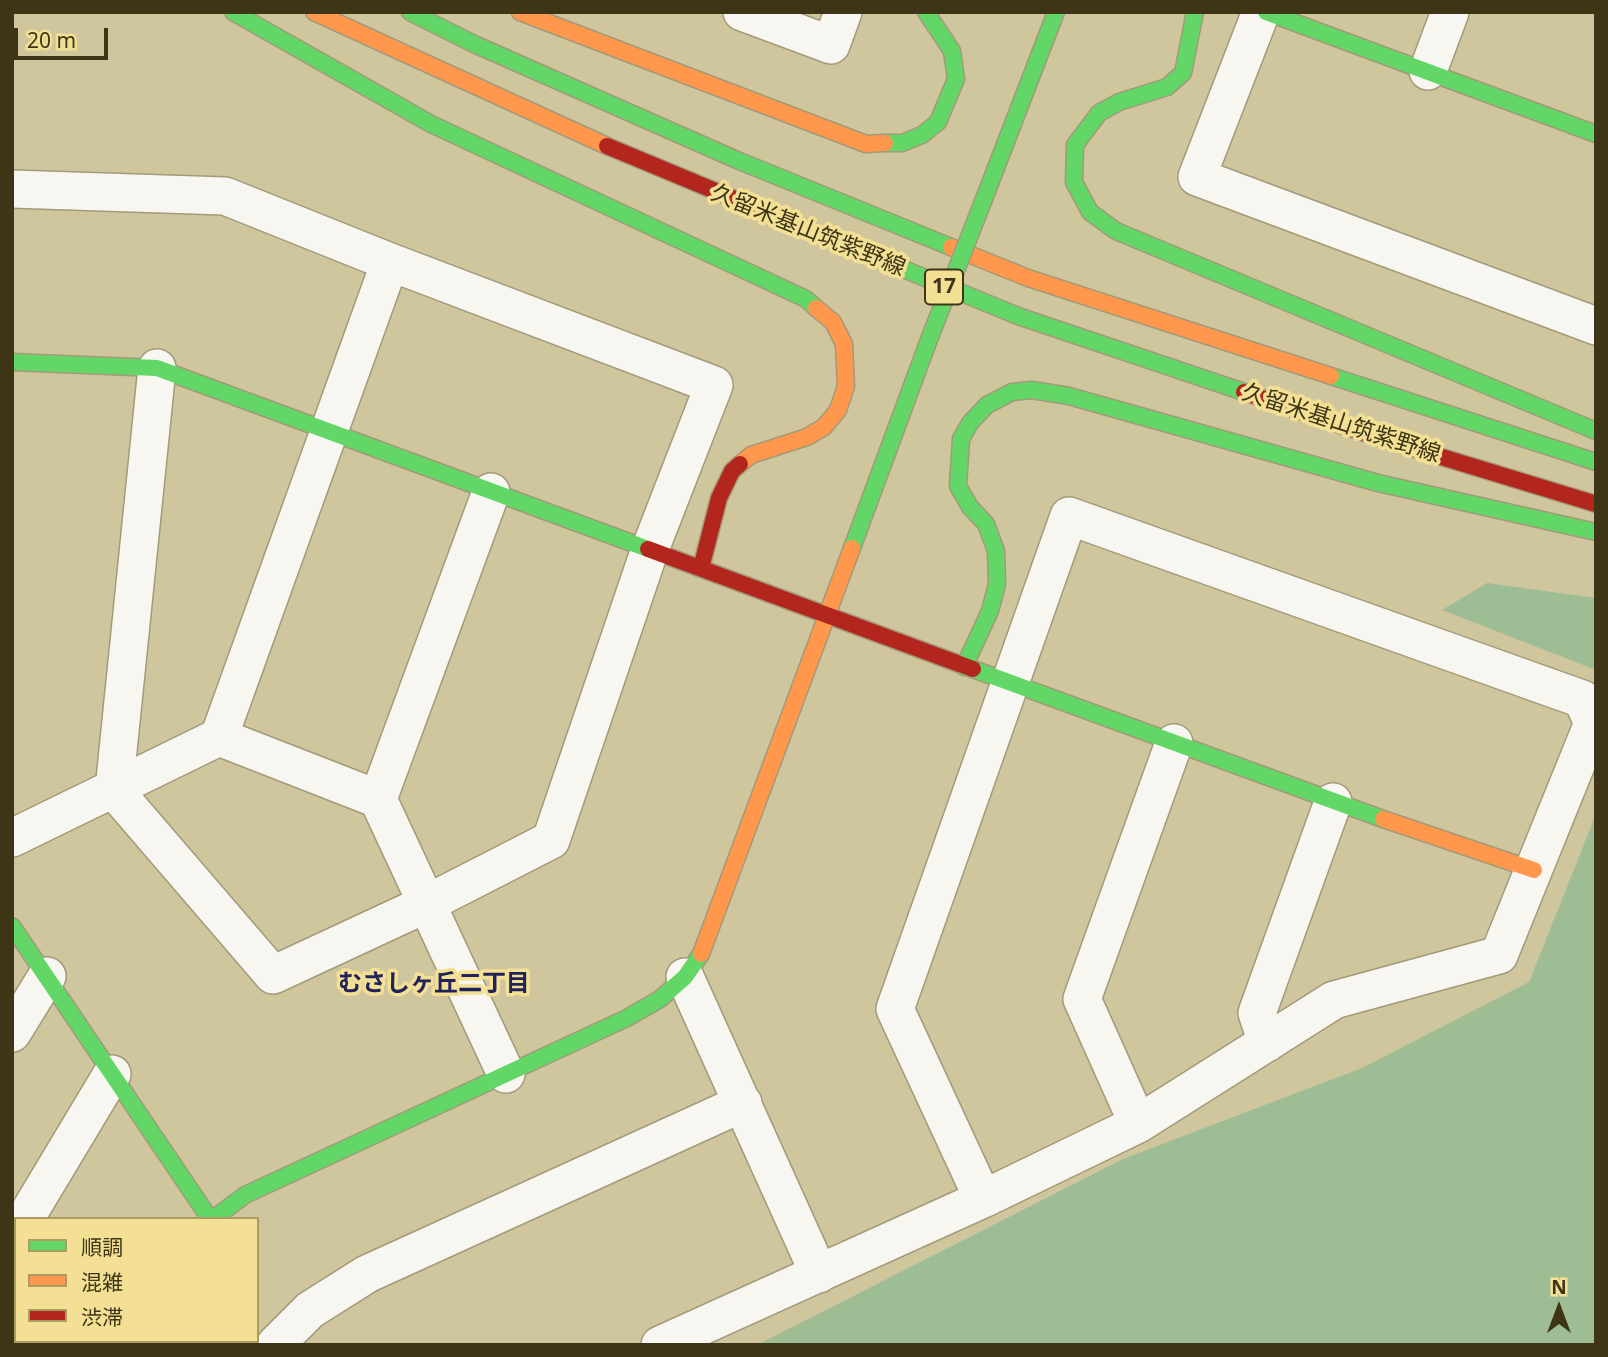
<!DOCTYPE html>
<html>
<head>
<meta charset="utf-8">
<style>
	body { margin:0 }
	#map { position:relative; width:1608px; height:1357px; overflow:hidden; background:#d0c69d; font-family:"Noto Sans","Noto Sans JP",sans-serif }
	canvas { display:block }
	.frame { position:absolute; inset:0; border:14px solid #3d3516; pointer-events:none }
	.legend { position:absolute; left:14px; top:1217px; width:245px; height:126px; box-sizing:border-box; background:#f3e094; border:2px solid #aa9c62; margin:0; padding:9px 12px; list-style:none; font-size:21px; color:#3d3516 }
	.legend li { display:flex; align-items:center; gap:14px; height:35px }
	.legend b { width:35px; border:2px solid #aa9c62 }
	.north { position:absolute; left:1524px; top:1273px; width:70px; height:70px; -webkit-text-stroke:5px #f3e094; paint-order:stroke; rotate:0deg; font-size:19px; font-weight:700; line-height:28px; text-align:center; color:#3d3516 }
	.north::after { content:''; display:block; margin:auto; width:24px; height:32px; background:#3d3516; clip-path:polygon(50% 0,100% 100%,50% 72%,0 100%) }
	.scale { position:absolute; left:14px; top:28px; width:94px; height:32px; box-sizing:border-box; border:4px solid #3d3516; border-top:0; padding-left:9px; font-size:21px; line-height:24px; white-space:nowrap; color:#3d3516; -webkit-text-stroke:5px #f3e094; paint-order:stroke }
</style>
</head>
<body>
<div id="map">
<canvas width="1608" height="1357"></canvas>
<div class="frame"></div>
<ul class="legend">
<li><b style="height:9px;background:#63d668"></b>順調</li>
<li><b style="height:9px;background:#ff974d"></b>混雑</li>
<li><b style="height:9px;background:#b3261e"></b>渋滞</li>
</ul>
<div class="north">N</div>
<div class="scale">20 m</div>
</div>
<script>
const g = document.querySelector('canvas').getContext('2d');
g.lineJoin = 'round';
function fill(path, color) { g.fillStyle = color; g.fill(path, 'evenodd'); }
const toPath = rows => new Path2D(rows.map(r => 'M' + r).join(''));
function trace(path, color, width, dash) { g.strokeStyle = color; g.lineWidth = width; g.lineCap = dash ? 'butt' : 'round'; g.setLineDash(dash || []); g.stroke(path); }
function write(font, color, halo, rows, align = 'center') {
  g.font = font + ' "Noto Sans","Noto Sans JP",sans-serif'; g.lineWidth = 7; g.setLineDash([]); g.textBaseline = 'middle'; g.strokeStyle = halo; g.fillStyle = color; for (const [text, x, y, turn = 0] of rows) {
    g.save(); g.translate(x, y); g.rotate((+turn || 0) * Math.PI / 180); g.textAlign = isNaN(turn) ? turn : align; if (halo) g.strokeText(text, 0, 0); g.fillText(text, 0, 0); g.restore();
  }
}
fill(toPath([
	[1487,583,1596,598,1596,670,1442,610],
	[1596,814,1596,1345,757,1345,1123,1159,1362,1068,1529,982]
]), '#9fbd95');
const street = toPath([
	[742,12,831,45,843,12],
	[1261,12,1197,177,1596,326],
	[1428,71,1450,12],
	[12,189,225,196,390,262,714,385,649,552,551,840,428,903,273,975,114,790,157,368],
	[219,737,390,262],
	[378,799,491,492],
	[12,838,219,737,378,799,506,1074],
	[685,977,819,1274],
	[12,1033,47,976],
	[1267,1043,1257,1013,1333,802],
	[1138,1124,1082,999,1174,743],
	[25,1219,112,1074],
	[12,1243,16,1245],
	[275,1345,310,1310,367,1274,743,1103],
	[660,1345,983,1199,1138,1124,1334,1000,1499,955,1593,723,1582,699,1069,516,895,1009,983,1199]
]);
const fast = toPath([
	[233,12,431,124,806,299,816,308],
	[410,12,474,44,737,160,951,247],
	[1195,12,1183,73,1167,87,1119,102,1099,113,1075,145,1074,182,1090,212,1116,231,1596,431],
	[1266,12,1596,134],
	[885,143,902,143,922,135,938,122,956,79,952,51,926,12],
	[984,199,1056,12],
	[845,245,1018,316,1244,392],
	[12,362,157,368,648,549],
	[1331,376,1596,462],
	[852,548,930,337],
	[964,667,990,611,997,584,996,551,986,524,970,507,958,486,961,439,970,423,987,405,1012,392,1032,390,1069,396,1378,483,1596,532],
	[973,669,1383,819],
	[12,926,210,1219],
	[213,1219,245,1195,627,1018,660,999,685,977,701,954],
	[124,1345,126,1341]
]);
const slow = toPath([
	[314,12,607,146],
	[520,12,866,144,885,143],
	[951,247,1028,278,1331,376],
	[740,464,751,455,807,437,824,427,838,410,846,386,844,344,833,322,816,308],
	[1383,819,1534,870],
	[701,954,852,548]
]);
const jam = toPath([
	[607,146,845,245],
	[1244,392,1376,437,1596,504],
	[648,549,973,669],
	[701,568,719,498,732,471,740,464]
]);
trace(street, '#a29a79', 40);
trace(fast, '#a29a79', 19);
trace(slow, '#a29a79', 19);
trace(jam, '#a29a79', 19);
trace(street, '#f8f6f0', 37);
trace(fast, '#63d668', 16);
trace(slow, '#ff974d', 16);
trace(jam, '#b3261e', 16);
const fastBridge = toPath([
	[930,337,984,199]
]);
trace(fastBridge, '#a29a79', 19, []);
trace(fastBridge, '#63d668', 16);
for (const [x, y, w] of [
	[944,287,38]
]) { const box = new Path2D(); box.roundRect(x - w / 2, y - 17.5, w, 35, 5); g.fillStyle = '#f3e094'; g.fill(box); trace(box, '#3d3516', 2); }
write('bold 21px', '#3d3516', null, [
	["17",944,287]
]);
write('23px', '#3d3516', '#f3e094', [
	["久留米基山筑紫野線",808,231,22],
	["久留米基山筑紫野線",1341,424,18]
]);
write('bold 24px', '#1f225b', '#f3e094', [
	["むさしヶ丘二丁目",434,984]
]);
</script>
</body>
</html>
